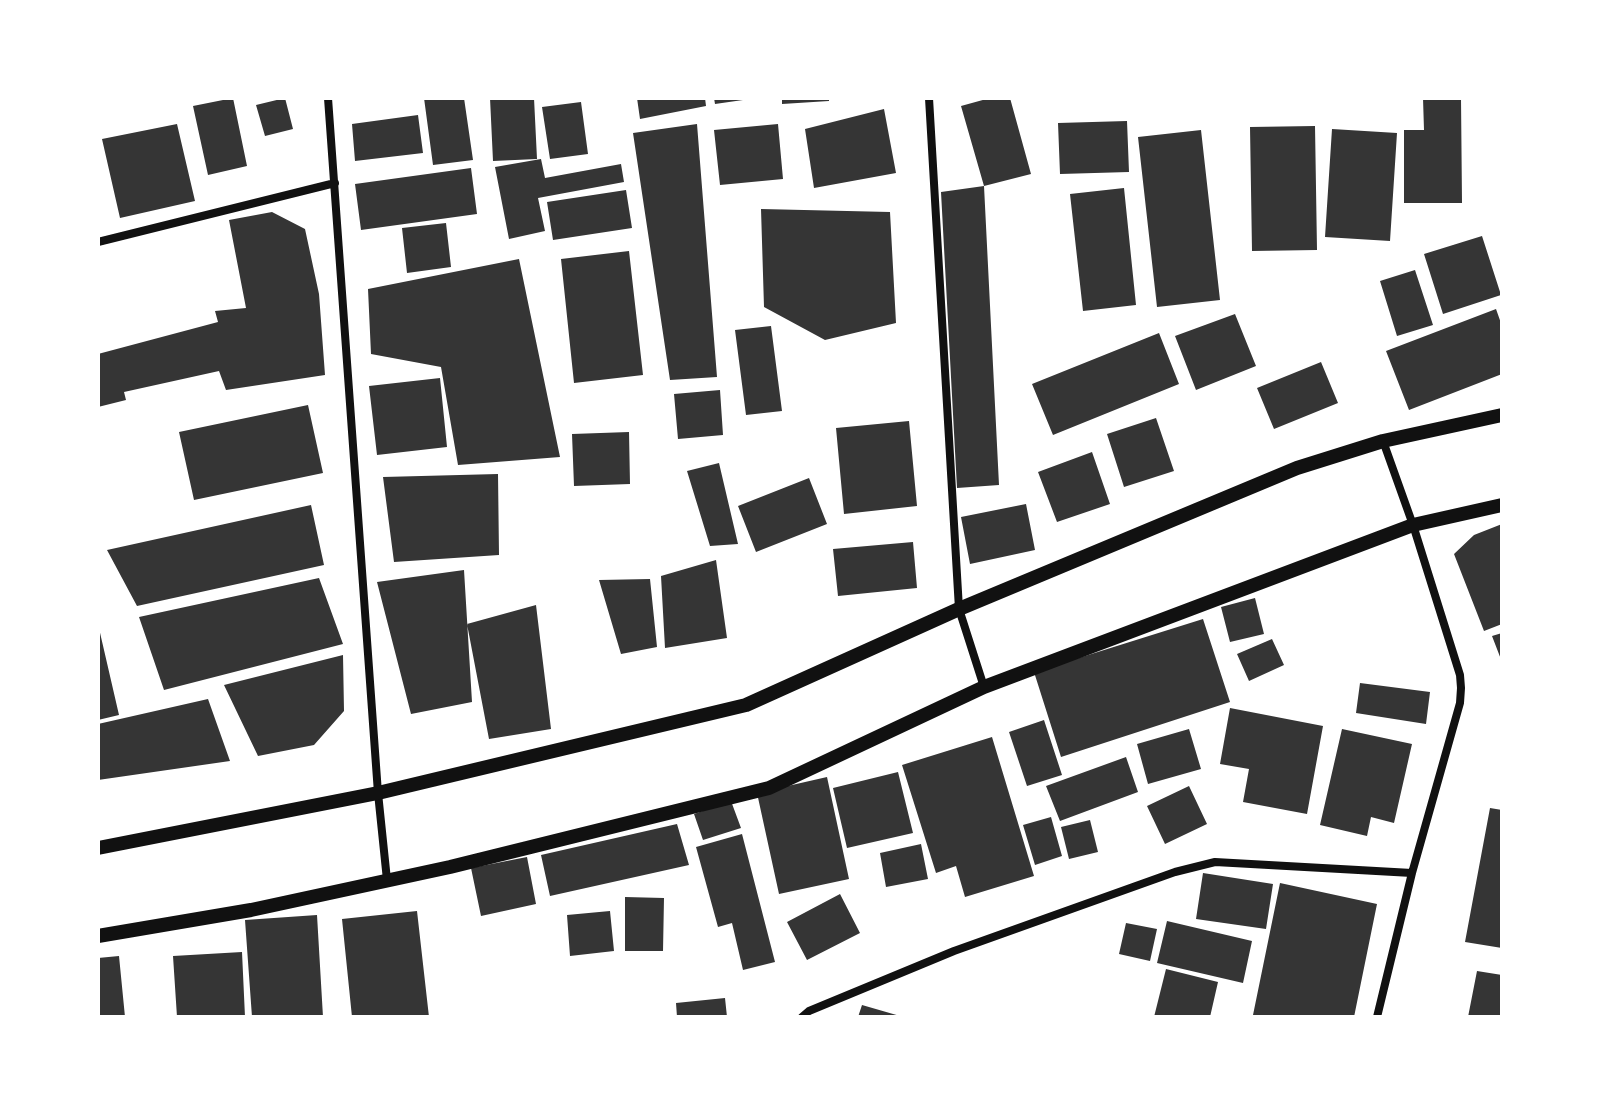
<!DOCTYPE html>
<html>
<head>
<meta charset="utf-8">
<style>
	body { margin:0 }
	#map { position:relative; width:1600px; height:1115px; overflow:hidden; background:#fff; font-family:Jost,sans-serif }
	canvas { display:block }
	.frame { position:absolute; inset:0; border:100px solid #fff; pointer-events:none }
</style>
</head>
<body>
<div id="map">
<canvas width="1600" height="1115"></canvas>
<div class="frame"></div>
</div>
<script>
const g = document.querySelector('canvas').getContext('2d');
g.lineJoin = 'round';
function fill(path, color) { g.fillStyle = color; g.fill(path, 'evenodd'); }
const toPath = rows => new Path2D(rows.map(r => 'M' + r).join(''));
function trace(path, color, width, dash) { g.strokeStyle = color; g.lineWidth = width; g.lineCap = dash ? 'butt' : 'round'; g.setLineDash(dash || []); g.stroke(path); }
fill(toPath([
	[233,98,247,166,208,175,193,106],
	[285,98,293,129,265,136,256,105],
	[424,98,464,98,473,160,433,165],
	[490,98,534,98,537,159,493,161],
	[637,98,705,98,706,106,640,119],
	[714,98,742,98,743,100,715,104],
	[782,98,829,98,829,101,782,104],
	[990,98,1010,98,1031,174,984,186,961,106],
	[1423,98,1461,98,1462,203,1404,203,1404,130,1424,130],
	[581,102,588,154,550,159,542,107],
	[884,109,896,173,814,188,805,129],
	[418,115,423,153,355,161,352,124],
	[1127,121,1129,172,1060,174,1058,123],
	[177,124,195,201,120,218,102,139],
	[697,124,717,377,670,380,633,133],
	[778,124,783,179,720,185,714,130],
	[1315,126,1317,250,1252,251,1250,127],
	[1332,129,1397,133,1390,241,1325,237],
	[1201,130,1220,300,1157,307,1138,137],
	[541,159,545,178,621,164,624,182,538,198,545,231,509,239,495,167],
	[471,168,477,214,361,230,355,184],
	[984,186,999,485,957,488,941,192],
	[1124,188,1136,305,1083,311,1070,194],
	[626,190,632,228,553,240,547,202],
	[761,209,890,212,896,323,825,340,764,307],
	[272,212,305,229,319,294,325,375,226,390,219,371,124,392,126,400,98,407,98,354,218,322,215,311,246,308,229,220],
	[446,223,451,267,407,273,402,228],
	[1482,236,1501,295,1443,314,1424,254],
	[629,251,643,375,574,383,561,259],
	[519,259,560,457,458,465,441,367,371,354,368,289],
	[1415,270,1433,325,1397,336,1380,281],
	[1496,309,1502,326,1502,374,1409,410,1386,351],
	[1235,314,1256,366,1196,390,1175,336],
	[771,326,782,411,746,415,735,330],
	[1159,333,1179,384,1053,435,1032,384],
	[1321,362,1338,403,1274,429,1257,388],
	[440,378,447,447,377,455,369,386],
	[720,390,723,435,678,439,674,394],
	[308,405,323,473,194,500,179,432],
	[1156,418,1174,471,1124,487,1107,434],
	[909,421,917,506,844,514,836,428],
	[629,432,630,484,574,486,572,434],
	[1092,452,1110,504,1057,522,1038,472],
	[719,463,738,544,710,546,687,471],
	[498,474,499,555,394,562,383,477],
	[809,478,827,524,756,552,738,506],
	[1026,504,1035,550,970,564,961,517],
	[311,505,324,565,137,606,107,550],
	[1502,524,1502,624,1484,631,1454,554,1474,535],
	[913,542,917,588,838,596,833,549],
	[716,560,727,638,665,648,661,576],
	[464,570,472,702,411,714,377,582],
	[319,578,343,644,164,690,139,617],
	[650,579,657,647,621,654,599,580],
	[1255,598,1264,634,1230,642,1221,607],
	[536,605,551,729,489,739,467,624],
	[1203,619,1230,702,1061,757,1034,672],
	[98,624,119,715,98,720],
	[1502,633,1502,662,1492,636],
	[1272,639,1284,665,1249,681,1237,654],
	[343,655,344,711,314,745,258,756,224,685],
	[1360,683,1430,692,1426,724,1356,713],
	[208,699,230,761,98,780,98,724],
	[1230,708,1323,726,1307,814,1243,802,1249,769,1220,764],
	[1044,720,1062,775,1027,786,1009,732],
	[1189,729,1201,769,1148,784,1137,744],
	[1342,729,1412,744,1394,823,1371,817,1367,836,1320,825],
	[992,737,1034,876,965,897,956,866,936,873,902,765],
	[1126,757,1138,792,1060,821,1046,786],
	[898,772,913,833,847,848,833,788],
	[827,777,849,879,779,894,757,793],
	[1189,786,1207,824,1165,844,1147,806],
	[731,801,741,828,703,840,694,814],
	[1490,808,1502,810,1502,948,1465,942],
	[1051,817,1062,856,1035,865,1023,825],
	[1090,820,1098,852,1069,859,1061,827],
	[677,824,689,865,550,896,541,855],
	[742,834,775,962,743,970,732,923,718,927,696,847],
	[921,844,928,879,886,887,880,853],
	[527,857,536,904,481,916,471,868],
	[1203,873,1273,884,1266,929,1196,919],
	[1280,883,1377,904,1354,1017,1253,1015],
	[840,894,860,933,807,960,787,922],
	[625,897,664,898,663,951,625,951],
	[417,911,429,1017,352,1017,342,919],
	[610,911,614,951,570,956,567,915],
	[317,915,323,1017,252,1017,245,920],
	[1167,921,1252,941,1243,983,1157,963],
	[1126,923,1157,929,1150,961,1119,954],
	[242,952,245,1017,177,1017,173,956],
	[119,956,125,1017,98,1017,98,958],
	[1166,969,1218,982,1210,1017,1154,1017],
	[1477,971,1502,975,1502,1017,1468,1017],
	[725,998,727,1017,677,1017,676,1003],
	[862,1005,900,1016,900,1017,858,1017]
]), '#353535');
trace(toPath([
	[328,98,378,793,387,880],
	[929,98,959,609,984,687],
	[98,242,335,183],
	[802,1017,809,1011,954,951,1175,872,1215,862,1412,873],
	[1377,1017,1412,873,1460,703,1461,688,1460,675,1413,525,1383,441]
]), '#111', 8);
trace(toPath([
	[98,848,378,793,746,705,959,609,1297,468,1383,441,1502,415],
	[98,936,251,910,450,867,769,788,984,687,1413,525,1502,505]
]), '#111', 14);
</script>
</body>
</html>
